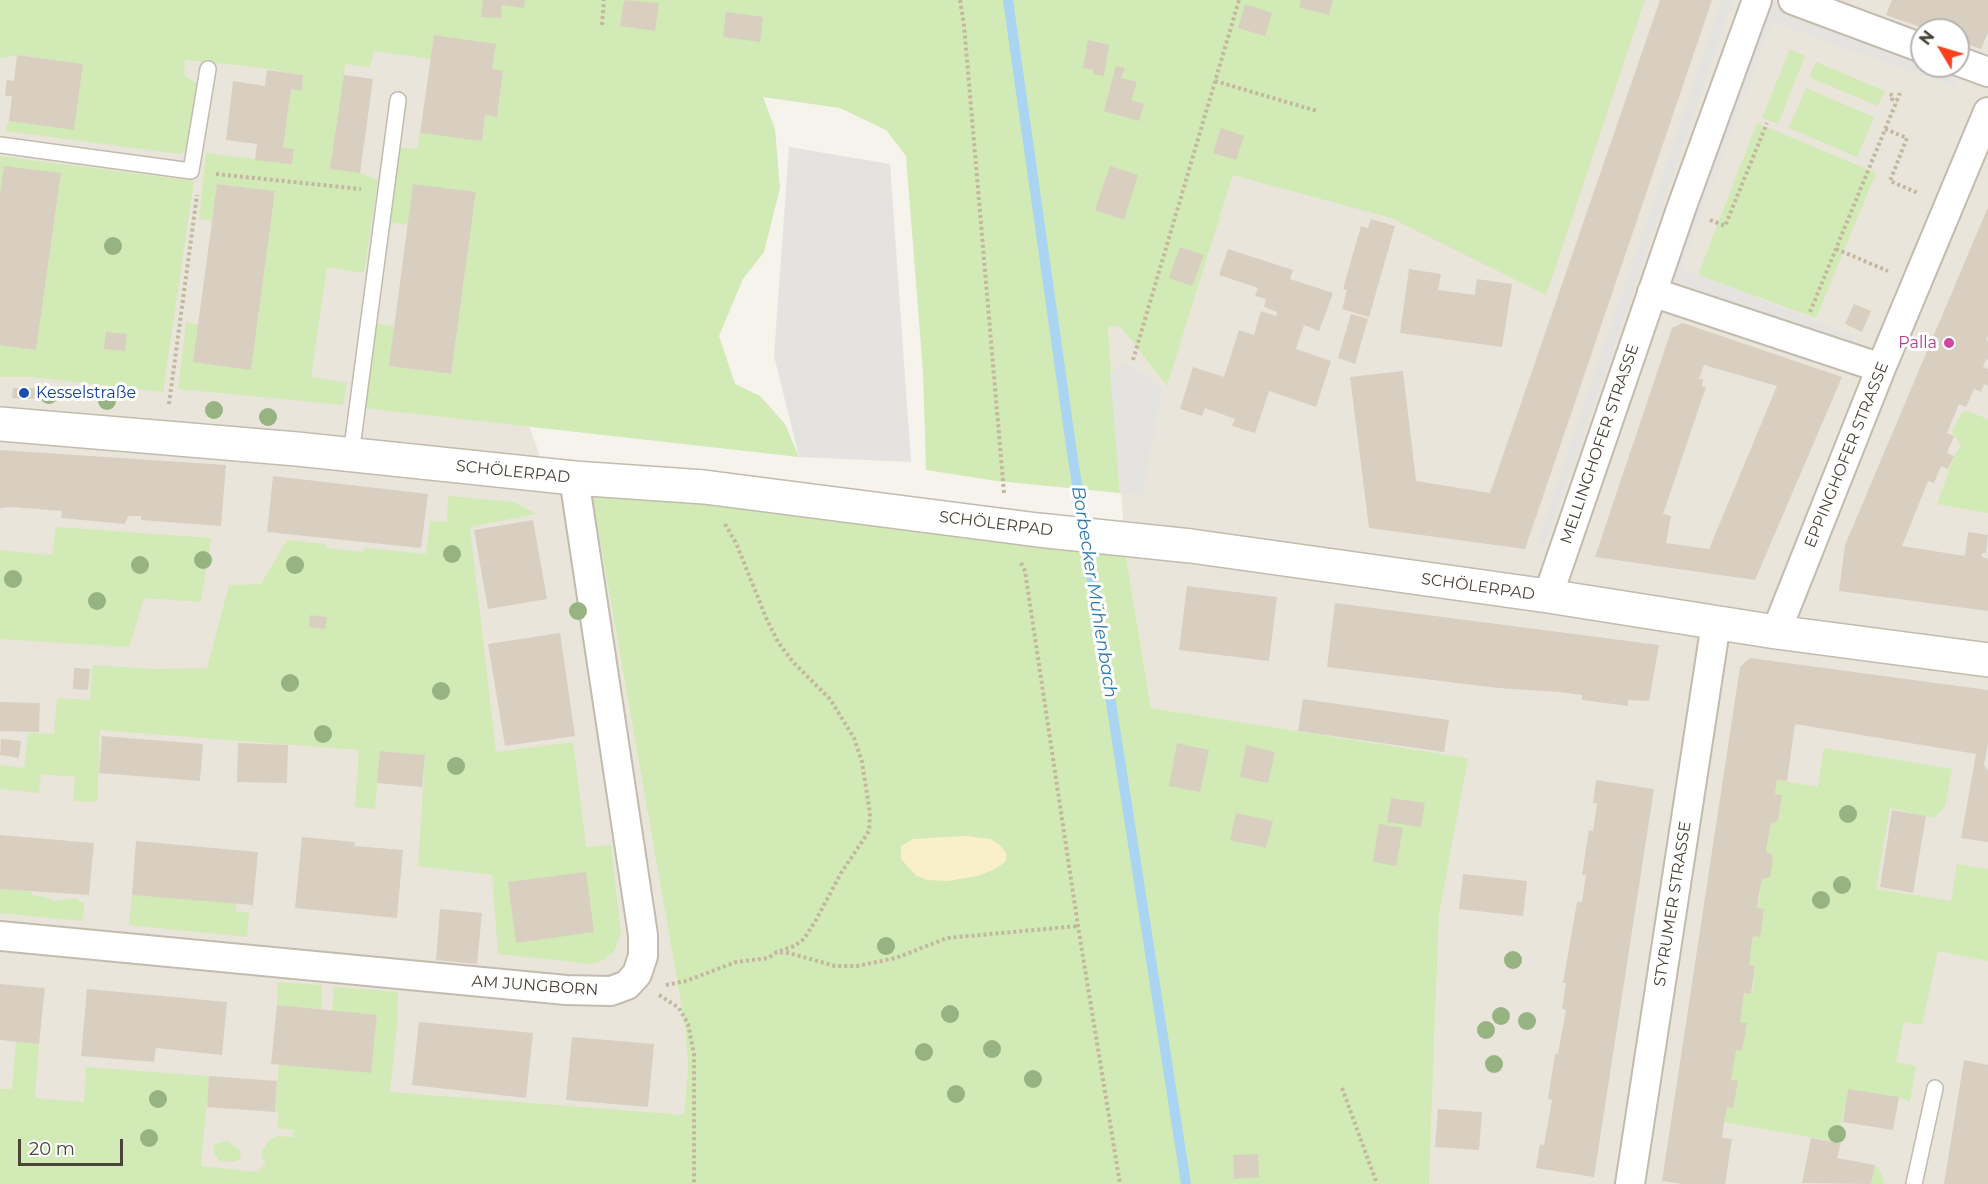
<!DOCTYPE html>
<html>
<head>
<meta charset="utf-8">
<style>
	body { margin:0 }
	#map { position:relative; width:1988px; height:1184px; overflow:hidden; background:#f6f3ec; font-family:Montserrat,sans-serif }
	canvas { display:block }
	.north { position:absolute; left:1910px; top:18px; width:60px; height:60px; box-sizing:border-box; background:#fff; border:2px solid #b7b4b0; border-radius:50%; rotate:308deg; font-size:16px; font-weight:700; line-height:24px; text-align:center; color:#4b4439 }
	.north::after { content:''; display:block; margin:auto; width:21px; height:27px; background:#fc3f1d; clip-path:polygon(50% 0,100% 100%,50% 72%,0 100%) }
	.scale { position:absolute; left:18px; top:1139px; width:105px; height:27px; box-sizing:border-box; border:3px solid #4b4439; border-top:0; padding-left:8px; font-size:18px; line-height:21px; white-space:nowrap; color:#4b4439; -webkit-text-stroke:4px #fff; paint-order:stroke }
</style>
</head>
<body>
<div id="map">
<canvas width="1988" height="1184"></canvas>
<div class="north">N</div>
<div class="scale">20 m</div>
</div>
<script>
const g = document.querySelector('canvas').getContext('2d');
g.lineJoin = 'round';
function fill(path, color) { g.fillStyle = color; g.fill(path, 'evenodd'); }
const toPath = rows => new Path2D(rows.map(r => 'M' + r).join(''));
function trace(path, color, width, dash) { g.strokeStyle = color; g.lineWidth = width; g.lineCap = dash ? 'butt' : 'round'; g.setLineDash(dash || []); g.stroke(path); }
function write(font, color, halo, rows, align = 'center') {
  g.font = font + ' Montserrat,sans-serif'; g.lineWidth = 6; g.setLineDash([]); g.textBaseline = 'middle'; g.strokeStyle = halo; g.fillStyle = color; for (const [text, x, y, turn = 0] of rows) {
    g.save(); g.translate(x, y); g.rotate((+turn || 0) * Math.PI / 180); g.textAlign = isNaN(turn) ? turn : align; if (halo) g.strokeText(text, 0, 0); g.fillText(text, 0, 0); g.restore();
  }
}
fill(toPath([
	[0,0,568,32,529,426,547,475,589,478,685,1026,688,1069,682,1151,547,1184,358,1184,0,1152],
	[1456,0,1988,0,1988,1184,1429,1184,1439,915,1467,758,1151,708,1126,556,1108,327,1120,326,1167,385,1233,175],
	[1922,30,1958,30,1958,66,1922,66]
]), '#eae5da');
fill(toPath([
	[0,0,1645,0,1546,295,1391,218,1233,175,1167,386,1120,326,1108,327,1120,493,997,481,926,470,923,372,906,156,886,130,840,108,763,97,775,129,780,188,764,252,743,279,719,336,735,384,760,396,785,424,799,457,363,408,375,323,395,327,389,366,451,374,476,193,414,184,408,225,388,222,401,148,417,149,420,133,482,141,485,115,497,117,503,71,492,69,495,44,434,35,431,59,374,51,370,67,345,64,344,75,360,173,378,180,364,273,327,267,311,377,347,383,343,405,178,389,186,322,198,324,251,369,275,191,218,184,212,221,199,219,206,153,292,164,294,149,283,148,287,118,291,89,302,90,303,75,255,67,185,60,184,75,198,85,190,149,180,154,5,131,9,121,74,130,83,64,17,55,0,58],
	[1790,49,1805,56,1778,124,1762,118],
	[1816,62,1885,91,1878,106,1809,77],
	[1806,88,1874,117,1857,157,1789,128],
	[1757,123,1876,173,1816,318,1698,275],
	[0,156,194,181,163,392,32,377,0,377,0,345,36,349,61,174,4,166,0,193],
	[1967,411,1988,419,1988,513,1937,504,1954,457,1961,445,1952,432,1962,412],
	[589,478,1126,556,1151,708,1468,758,1439,915,1429,1184,0,1184,0,1089,12,1089,16,1042,39,1044,35,1098,84,1102,86,1067,209,1076,201,1166,257,1172,266,1163,261,1156,263,1155,261,1152,271,1138,274,1138,277,1136,293,1137,294,1130,277,1128,279,1112,275,1112,279,1064,371,1073,377,1015,332,1011,334,987,398,992,397,1025,390,1092,684,1115,688,1069,685,1026],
	[448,496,514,502,536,514,470,527,496,752,573,742,586,847,611,845,621,933,615,950,604,960,591,964,498,954,492,875,418,866,425,755,380,751,375,809,355,807,359,750,100,730,97,802,73,801,75,777,41,774,39,793,0,789,0,765,24,768,28,733,54,734,57,698,90,700,92,665,154,669,207,668,229,585,261,584,287,540,326,544,326,548,363,552,364,548,426,554,430,521,447,522],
	[56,527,211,538,201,602,144,598,129,647,0,639,0,550,52,555],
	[1824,748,1952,769,1945,806,1934,818,1890,808,1876,889,1951,901,1957,864,1988,869,1988,961,1938,951,1922,1025,1904,1022,1896,1062,1916,1066,1910,1102,1899,1097,1848,1089,1838,1142,1724,1122,1744,993,1752,994,1755,967,1749,965,1771,822,1774,823,1778,820,1782,795,1775,794,1777,780,1818,787],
	[0,889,32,892,31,895,45,897,55,901,76,898,84,904,83,921,0,913],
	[132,895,236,903,236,911,249,913,247,937,129,925],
	[277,982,322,985,321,1009,277,1005],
	[227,1141,241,1151,240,1159,235,1162,220,1161,213,1153,215,1144],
	[1875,1165,1881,1172,1884,1184,1871,1184]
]), '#d2eab5');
fill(toPath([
	[966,836,991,839,1000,845,1007,854,1005,862,997,868,978,876,947,881,928,880,916,876,901,859,901,846,913,839]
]), '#f9efc9');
fill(toPath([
	[1722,0,1733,0,1545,546,1538,540],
	[1769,0,1922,59,1922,66,1941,66,1961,74,1955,87,1772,22,1681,268,1856,336,1851,350,1665,277],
	[789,147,890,164,911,462,799,457,774,356],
	[1125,362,1163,387,1142,495,1120,493,1110,373]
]), '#e5e3e0');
trace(toPath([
	[1008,0,1071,446,1186,1184]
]), '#a9d4f2', 10);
fill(toPath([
	[483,0,525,0,524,8,502,5,501,18,481,17],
	[624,0,659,3,655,31,620,26],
	[1301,0,1333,0,1329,15,1299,7],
	[1660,0,1712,0,1525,549,1369,528,1350,377,1403,371,1416,481,1490,493],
	[1892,0,1988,0,1988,32,1981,49,1958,41,1958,30,1929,30,1886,15],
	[1245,4,1272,13,1265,36,1238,28],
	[726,12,763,17,760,42,723,37],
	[434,35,496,44,492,69,503,71,497,117,485,115,482,141,420,133],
	[1088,40,1109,45,1104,76,1093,74,1094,70,1083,68],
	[17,55,83,64,74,130,9,121,12,96,5,96,6,86,7,80,14,81],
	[1116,66,1125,68,1121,78,1137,82,1131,100,1144,104,1139,121,1104,111],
	[267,70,303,75,302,91,291,89,287,118,283,148,294,149,292,164,255,160,257,144,226,140,233,81,265,86],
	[344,75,373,79,360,173,330,169],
	[1221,128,1244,136,1236,160,1213,153],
	[4,166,61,173,36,350,0,345,0,193],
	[1110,166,1138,175,1124,220,1095,210],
	[217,184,275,191,251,370,193,362],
	[413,184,476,192,451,374,389,366],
	[1988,207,1988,336,1986,340,1988,341,1988,360,1986,359,1983,367,1988,369,1988,386,1984,384,1981,392,1974,389,1966,407,1959,404,1947,433,1954,436,1947,453,1954,456,1948,469,1941,466,1934,483,1928,481,1902,546,1965,556,1968,532,1988,535,1986,553,1982,553,1982,557,1988,559,1988,611,1839,591,1845,545],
	[1371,219,1395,226,1369,317,1342,309,1347,290,1343,289,1361,226,1368,228],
	[1180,247,1204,255,1192,286,1169,278],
	[1228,249,1293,270,1290,279,1333,293,1319,331,1304,325,1296,349,1331,361,1316,407,1269,391,1255,433,1232,426,1235,419,1205,408,1202,416,1180,409,1193,367,1224,377,1239,330,1254,335,1261,311,1276,316,1277,312,1264,307,1266,299,1255,296,1258,288,1219,275],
	[1409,269,1441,274,1438,290,1475,295,1477,279,1512,284,1502,347,1400,333],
	[1854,304,1871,311,1862,332,1845,324],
	[1351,314,1368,319,1355,364,1338,358],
	[1683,323,1842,377,1755,580,1595,557,1672,328],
	[1704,365,1777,386,1709,549,1666,543,1671,516,1663,514,1706,387,1702,386,1703,379,1699,379],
	[106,332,127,334,125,351,104,349],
	[13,388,36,388,36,399,12,398],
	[0,450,226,465,221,526,141,520,141,516,128,516,125,524,61,518,62,511,12,507,0,508],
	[273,476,428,494,421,548,267,532],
	[533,520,547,599,488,609,474,530],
	[1187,586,1277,597,1269,661,1179,650],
	[1335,603,1659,645,1649,701,1628,700,1628,706,1582,700,1582,695,1559,692,1498,688,1327,667],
	[310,615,327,617,325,629,309,627],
	[560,633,575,736,505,746,488,644],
	[1750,658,1988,690,1988,744,1984,765,1988,771,1988,842,1961,838,1976,754,1795,724,1787,781,1777,780,1775,794,1782,795,1778,820,1774,823,1771,822,1766,852,1770,853,1773,857,1770,877,1762,879,1759,894,1757,908,1764,909,1760,937,1753,936,1749,965,1755,966,1751,994,1744,993,1740,1022,1747,1023,1742,1051,1736,1050,1731,1080,1738,1081,1733,1108,1727,1107,1724,1122,1722,1138,1732,1139,1725,1184,1683,1184,1662,1181,1740,667],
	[74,668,90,669,88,690,73,689],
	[1303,699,1449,720,1444,752,1298,731],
	[0,702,40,703,39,732,0,731],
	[102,736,203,744,200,781,99,773],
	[1,739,21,741,19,758,0,755],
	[238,743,288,745,287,783,237,782],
	[1177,743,1209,750,1200,792,1169,786],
	[1246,745,1275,752,1268,783,1240,777],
	[380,751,425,755,422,787,377,783],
	[1596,780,1654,789,1594,1177,1536,1168,1540,1144,1544,1145,1552,1100,1548,1099,1555,1054,1558,1054,1566,1010,1562,1009,1566,983,1563,983,1577,902,1582,902,1586,875,1582,875,1589,830,1593,831,1597,803,1593,803],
	[1391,798,1425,803,1421,827,1387,822],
	[1892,810,1926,816,1913,893,1880,887],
	[1236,813,1273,821,1266,848,1230,840],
	[1379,824,1403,828,1396,866,1373,862],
	[0,835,94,843,89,895,0,889],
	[302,837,355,842,354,846,403,850,397,918,295,908],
	[136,841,258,852,253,905,132,895],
	[586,872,594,932,516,943,508,882],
	[1463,874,1527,881,1523,916,1459,909],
	[440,909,482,913,477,964,436,960],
	[0,984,45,988,39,1044,0,1040],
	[87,989,227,1002,222,1055,156,1048,154,1062,81,1056],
	[277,1005,377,1015,371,1073,271,1064],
	[419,1022,533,1033,526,1098,412,1085],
	[572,1037,654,1044,648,1107,566,1100],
	[1964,1060,1988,1065,1988,1184,1944,1184],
	[209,1076,277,1081,275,1112,207,1107],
	[1848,1089,1899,1097,1893,1130,1843,1122],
	[1438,1109,1482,1112,1479,1150,1435,1147],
	[1811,1138,1841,1143,1837,1158,1875,1165,1871,1184,1802,1183],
	[1258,1154,1259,1177,1234,1179,1233,1155]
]), '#d8cfc1');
const service = toPath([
	[0,145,191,171,208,69],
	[351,455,398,100],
	[1914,1184,1935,1088]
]);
const minor = toPath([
	[1793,0,1922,48],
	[1958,61,1988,72],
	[1652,292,1881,368],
	[1548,596,1681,209,1757,0],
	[1776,632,1881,368,1988,112],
	[0,936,566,990,611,991,627,985,637,974,643,956,643,935,574,478],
	[1630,1184,1716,623]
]);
const tertiary = toPath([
	[0,424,297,449,574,478,704,487,1038,530,1191,546,1548,596,1776,632,1988,660]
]);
trace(service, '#c2bbae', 18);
trace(minor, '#c2bbae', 32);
trace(tertiary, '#c2bbae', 36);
trace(toPath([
	[960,0,964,25,1004,493],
	[602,25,604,0],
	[1215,81,1317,111],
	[1890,94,1893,96,1892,99,1897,102],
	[1885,129,1907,138,1890,181,1918,193],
	[216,174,361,189],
	[1710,220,1725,226,1767,123],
	[1836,249,1888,271],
	[1810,312,1900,93],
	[1133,360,1239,0],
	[169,404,197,195],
	[725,524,736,543,767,620,778,642,793,662,830,699,854,738,862,762,870,813,869,831,841,873,816,920,804,939,794,946,777,952],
	[1021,563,1025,571,1078,926,1120,1184],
	[666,985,686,981,736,962,768,958,777,952,789,953,835,966,857,966,896,958,947,938,1078,926],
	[659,995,679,1008,688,1024,694,1054,694,1184],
	[1342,1088,1377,1184]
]), '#c4b79f', 4, [3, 3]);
trace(service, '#fff', 15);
trace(minor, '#fff', 28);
trace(tertiary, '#fff', 33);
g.fillStyle = '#97b381';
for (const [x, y] of [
	[113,246],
	[49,395],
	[107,401],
	[214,410],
	[268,417],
	[452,554],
	[203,560],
	[140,565],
	[295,565],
	[13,579],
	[97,601],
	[578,611],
	[290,683],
	[441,691],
	[323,734],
	[456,766],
	[1848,814],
	[1842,885],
	[1821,900],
	[886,946],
	[1513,960],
	[950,1014],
	[1501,1016],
	[1527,1021],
	[1486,1030],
	[992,1049],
	[924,1052],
	[1494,1064],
	[1033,1079],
	[956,1094],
	[158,1099],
	[1837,1134],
	[149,1138]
]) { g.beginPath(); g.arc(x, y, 9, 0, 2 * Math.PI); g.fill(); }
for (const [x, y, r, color] of [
	[1949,343,6,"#d1479c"],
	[24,393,6,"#1a4fb4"]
]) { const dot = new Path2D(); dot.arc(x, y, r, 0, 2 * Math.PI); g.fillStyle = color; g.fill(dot); trace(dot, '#fff', 2); }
write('16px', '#b23c85', '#fff', [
	["Palla",1937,343]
], 'right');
write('16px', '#164399', '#fff', [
	["Kesselstraße",36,393]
], 'left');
write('16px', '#4b4439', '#fff', [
	["MELLINGHOFER STRASSE",1600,444,-71],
	["EPPINGHOFER STRASSE",1847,455,-68],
	["SCHÖLERPAD",513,472,6],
	["SCHÖLERPAD",996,524,7],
	["SCHÖLERPAD",1478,587,8],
	["STYRUMER STRASSE",1673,904,-81],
	["AM JUNGBORN",535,986,4]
]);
write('italic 18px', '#2e7ab2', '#fff', [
	["Borbecker Mühlenbach",1094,592,81]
]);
</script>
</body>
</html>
